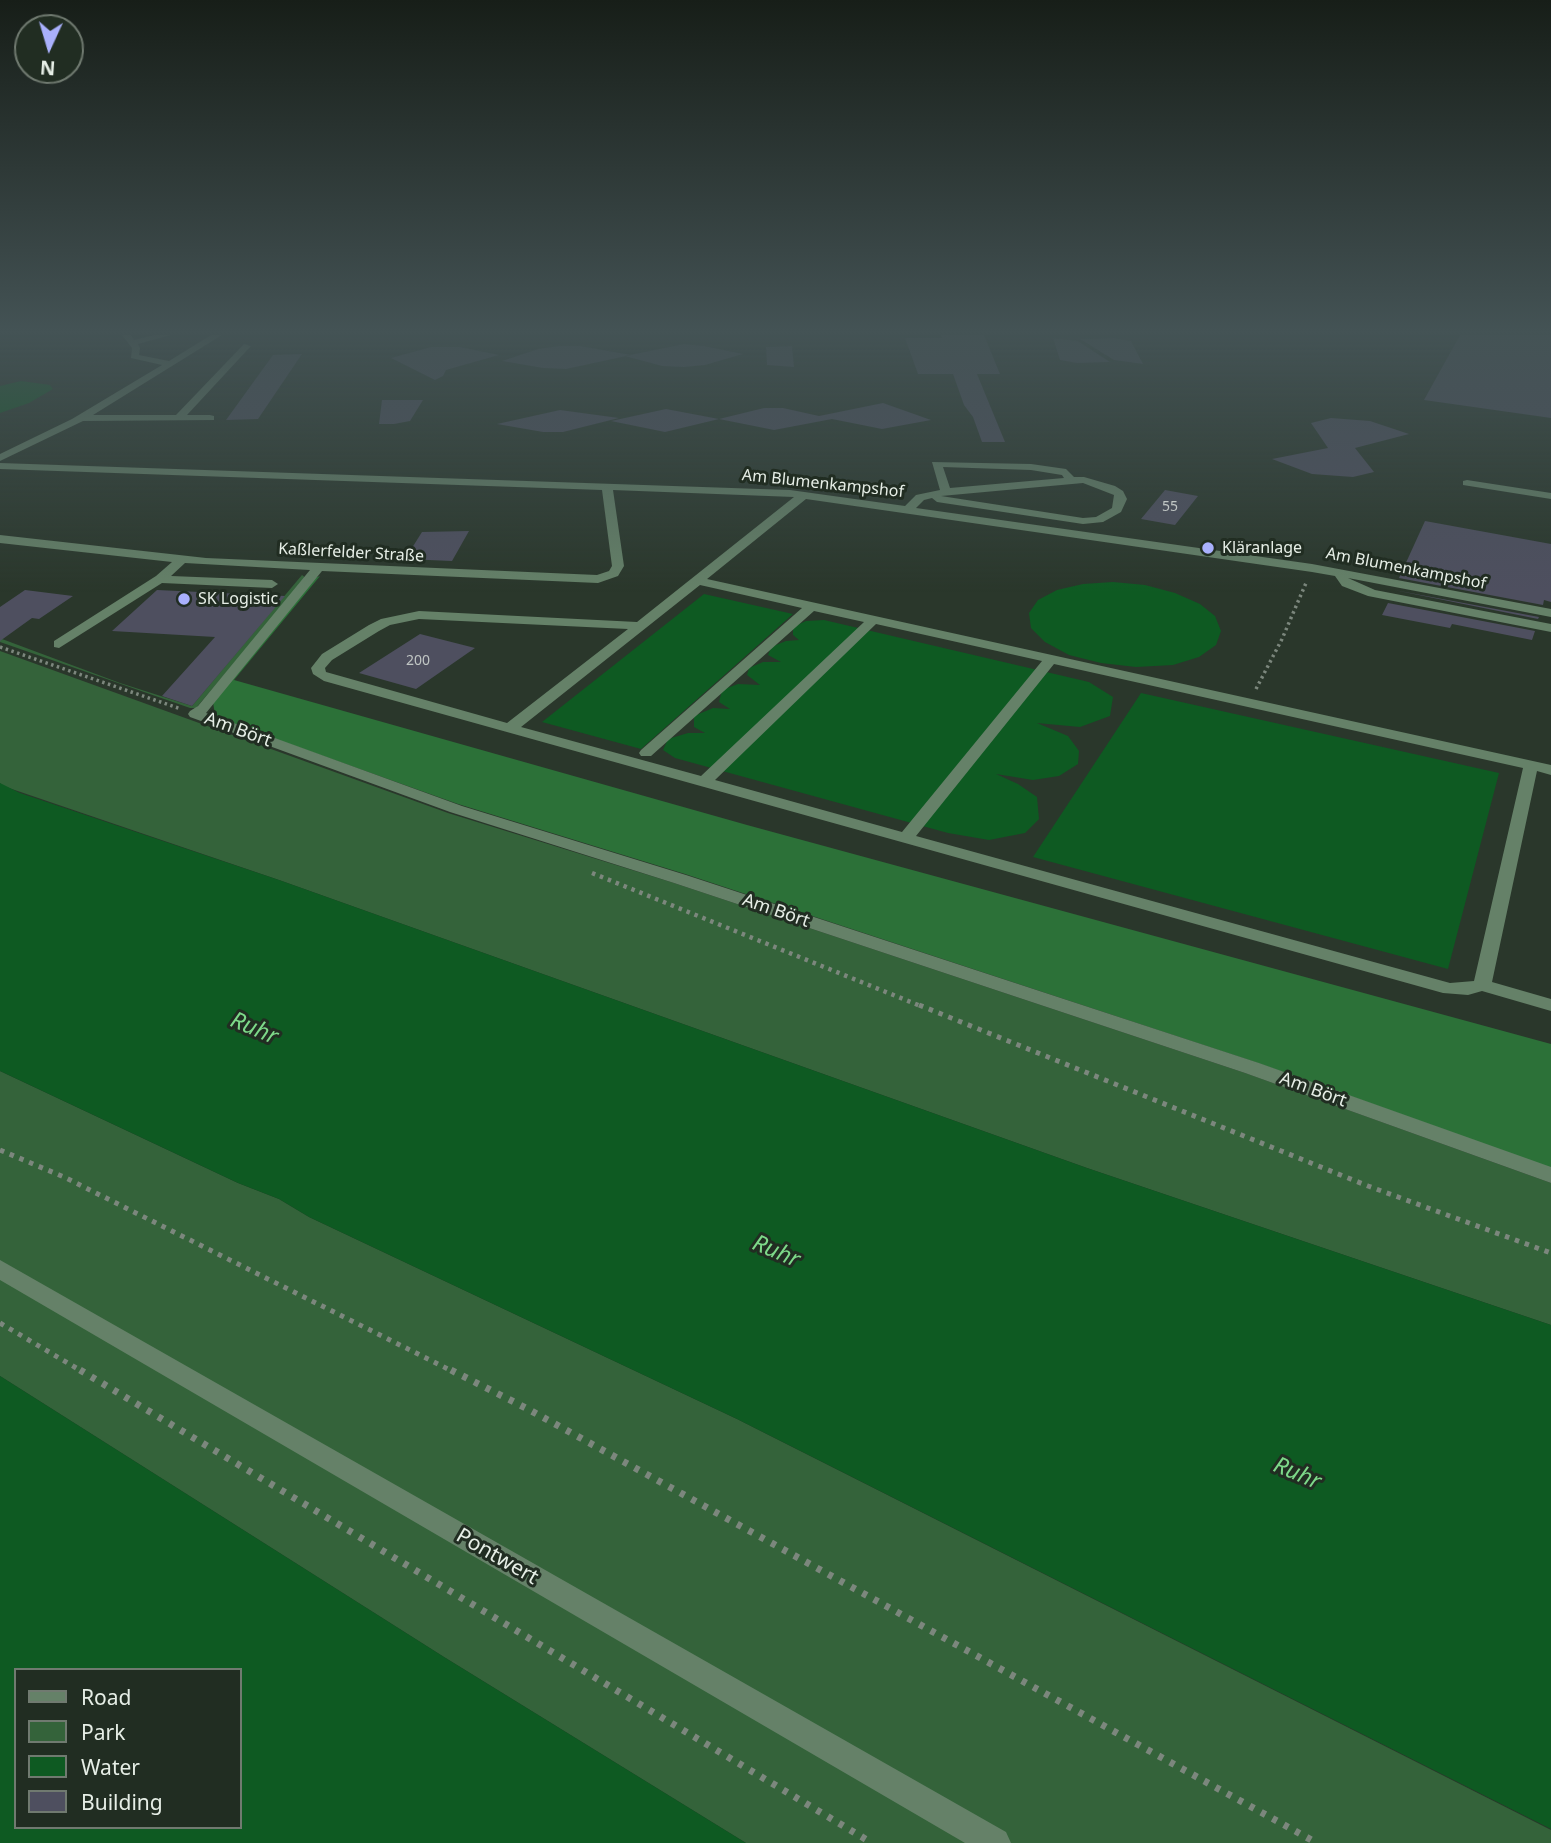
<!DOCTYPE html>
<html>
<head>
<meta charset="utf-8">
<style>
	body { margin:0 }
	#map { position:relative; width:1551px; height:1843px; overflow:hidden; background:#2a372b; font-family:"Noto Sans",sans-serif }
	canvas { display:block }
	.legend { position:absolute; left:14px; top:1668px; width:228px; height:161px; box-sizing:border-box; background:#212d22; border:2px solid #707a70; margin:0; padding:9px 12px; list-style:none; font-size:21px; color:#e6eee6 }
	.legend li { display:flex; align-items:center; gap:14px; height:35px }
	.legend b { width:35px; border:2px solid #707a70 }
	.north { position:absolute; left:14px; top:14px; width:70px; height:70px; box-sizing:border-box; background:#212d22; border:2px solid #707a70; border-radius:50%; rotate:184deg; font-size:19px; font-weight:700; line-height:28px; text-align:center; color:#e6eee6 }
	.north::after { content:''; display:block; margin:auto; width:24px; height:32px; background:#a9b0fc; clip-path:polygon(50% 0,100% 100%,50% 72%,0 100%) }
</style>
</head>
<body>
<div id="map">
<canvas width="1551" height="1843"></canvas>
<ul class="legend">
<li><b style="height:9px;background:#658168"></b>Road</li>
<li><b style="height:19px;background:#34633a"></b>Park</li>
<li><b style="height:19px;background:#0e5a22"></b>Water</li>
<li><b style="height:19px;background:#4e4f5f"></b>Building</li>
</ul>
<div class="north">N</div>
</div>
<script>
const g = document.querySelector('canvas').getContext('2d');
g.lineJoin = 'round';
function fill(path, color) { g.fillStyle = color; g.fill(path, 'evenodd'); }
const toPath = rows => new Path2D(rows.map(r => 'M' + r).join(''));
function trace(path, color, width, dash) { g.strokeStyle = color; g.lineWidth = width; g.lineCap = dash ? 'butt' : 'round'; g.setLineDash(dash || []); g.stroke(path); }
function write(font, color, halo, rows, align = 'center') {
  g.font = font + ' "Noto Sans",sans-serif'; g.lineWidth = 6; g.setLineDash([]); g.textBaseline = 'middle'; g.strokeStyle = halo; g.fillStyle = color; for (const [text, x, y, turn = 0] of rows) {
    g.save(); g.translate(x, y); g.rotate((+turn || 0) * Math.PI / 180); g.textAlign = isNaN(turn) ? turn : align; if (halo) g.strokeText(text, 0, 0); g.fillText(text, 0, 0); g.restore();
  }
}
fill(toPath([
	[302,575,306,578,196,708,190,708,0,642,0,639,2,639,120,683,192,706],
	[0,651,448,813,674,883,1248,1074,1551,1183,1551,1325,1087,1168,279,880,3,786,0,783],
	[0,1071,238,1183,279,1199,309,1217,737,1419,1551,1830,1551,1843,746,1843,444,1657,0,1376]
]), '#34633a');
fill(toPath([
	[320,576,234,680,747,825,1551,1044,1551,1168,1255,1062,685,874,458,804,225,721,215,715,213,702,315,578]
]), '#2c7138');
fill(toPath([
	[21,381,50,385,53,389,29,403,0,413,0,386],
	[1113,582,1145,585,1175,593,1200,604,1215,616,1221,631,1216,645,1199,657,1173,665,1136,667,1101,663,1069,655,1045,642,1031,628,1029,613,1038,600,1057,590,1083,584],
	[704,594,793,614,641,749,542,722],
	[824,620,1089,682,1113,697,1110,716,1080,727,1037,723,1068,736,1079,751,1078,764,1059,776,1033,780,996,774,1018,784,1037,797,1039,819,1025,833,989,840,948,833,675,758,663,750,668,739,688,733,705,733,694,727,694,716,713,708,730,709,719,702,722,690,738,684,760,685,747,675,749,668,763,662,781,662,768,655,771,647,786,641,799,640,793,635,793,627,806,621],
	[1141,693,1499,773,1448,969,1033,857],
	[0,783,20,793,279,880,1087,1168,1551,1325,1551,1829,737,1419,309,1217,279,1199,238,1183,0,1071],
	[0,1376,444,1657,746,1843,0,1843],
	[16,1670,240,1670,240,1827,16,1827]
]), '#0e5a22');
fill(toPath([
	[941,335,984,335,1000,374,977,374,1005,442,982,442,973,417,964,405,953,374,918,374,905,338,942,338],
	[1460,335,1551,335,1551,418,1424,400],
	[1053,338,1078,341,1110,362,1077,363,1060,360],
	[1114,338,1131,341,1143,364,1114,360,1080,339],
	[684,344,704,346,743,354,705,365,684,367,662,366,625,356],
	[559,346,580,346,631,355,566,369,543,368,502,361,538,349],
	[792,346,794,367,767,365,766,347],
	[431,347,460,347,499,355,446,370,443,376,435,380,391,358],
	[302,354,258,419,226,420,273,355],
	[382,400,423,400,410,421,394,424,379,424],
	[883,403,931,420,882,429,832,419,774,430,719,419,764,408,783,408,819,416],
	[666,409,719,419,665,432,611,421],
	[560,410,619,418,563,432,543,432,497,424],
	[1331,418,1370,421,1409,434,1355,448,1374,472,1353,477,1312,474,1272,459,1328,448,1311,423],
	[1165,490,1198,496,1175,525,1141,519],
	[1425,521,1551,544,1551,602,1544,600,1543,605,1399,578],
	[469,531,452,561,405,559,422,532],
	[25,590,73,596,39,619,32,618,0,641,0,607],
	[157,590,285,596,192,706,162,696,215,637,112,631],
	[1394,590,1539,617,1538,619],
	[1388,603,1535,631,1532,640,1452,624,1450,628,1382,615],
	[420,634,475,648,416,689,359,673]
]), '#4e4f5f');
trace(toPath([
	[0,647,181,709],
	[1256,689,1282,639,1306,583]
]), '#7c877d', 3.5, [2.5, 3.5]);
trace(toPath([
	[592,873,923,1007]
]), '#7c877d', 4.5, [3.5, 5]);
trace(toPath([
	[919,1005,1368,1186,1551,1253],
	[0,1150,64,1177,454,1372],
	[0,1323,83,1372]
]), '#7c877d', 5, [4.5, 6]);
trace(toPath([
	[80,1370,872,1843],
	[451,1370,526,1408,1317,1843]
]), '#7c877d', 7, [5, 8]);
fill(toPath([
	[122,335,131,335,134,340,154,335,171,335,138,344,140,348,139,355,169,361,211,335,222,335,93,415,176,415,244,344,251,346,187,415,210,415,214,416,214,420,83,421,0,461,0,454,72,419,162,365,131,358,132,348,122,335],
	[932,462,1031,464,1066,469,1074,477,1084,477,1115,486,1123,491,1127,499,1121,512,1103,522,1083,524,937,502,932,498,924,500,916,508,1312,564,1551,609,1551,617,1348,578,1375,590,1551,624,1551,632,1368,596,1342,586,1335,576,1312,572,806,499,707,579,1551,765,1551,775,1537,771,1492,982,1551,999,1551,1011,1482,991,1468,995,1443,993,324,681,313,674,311,668,322,654,369,625,381,619,419,611,637,622,794,497,613,490,624,566,618,576,598,583,322,571,206,713,462,806,686,875,1259,1063,1551,1167,1551,1183,1245,1073,674,883,450,812,190,717,188,714,190,711,198,706,310,570,185,563,171,576,272,580,278,584,272,588,162,583,59,648,54,647,54,641,156,576,172,562,0,543,0,535,206,558,597,575,609,571,612,566,602,490,0,469,0,463,790,490,905,506,916,495,940,490,932,462],
	[943,467,1031,470,1062,475,1064,478,950,488,943,467],
	[1083,483,1114,495,1112,508,1096,517,1083,518,941,496,1083,483],
	[700,585,802,608,641,750,639,753,641,756,651,756,814,611,864,622,701,776,521,727,700,585],
	[419,619,628,629,507,723,326,672,325,668,332,660,379,631,390,625,419,619],
	[876,624,1042,661,902,832,715,780,876,624],
	[1054,664,1523,768,1474,981,1450,983,916,836,1054,664],
	[1467,480,1551,493,1551,499,1463,485,1463,481,1467,480],
	[0,1260,1006,1832,1011,1843,965,1843,0,1280,0,1260]
]), '#658168');
const sky = g.createLinearGradient(0, 0, 0, 593);
sky.addColorStop(0, '#171e18');
sky.addColorStop(0.56, '#445355');
sky.addColorStop(1, '#44535500');
g.fillStyle = sky;
g.fillRect(0, 0, 1551, 593);
for (const [x, y, r, color] of [
	[1208,548,7,"#a9b0fc"],
	[184,599,7,"#a9b0fc"]
]) { const dot = new Path2D(); dot.arc(x, y, r, 0, 2 * Math.PI); g.fillStyle = color; g.fill(dot); trace(dot, '#212d22', 2.5); }
write('14px', '#c0c6c4', null, [
	["55",1170,507],
	["200",418,661]
]);
write('16px', '#e6eee6', '#212d22', [
	["Am Blumenkampshof",823,484,6],
	["Kaßlerfelder Straße",351,553,3],
	["Am Blumenkampshof",1406,569,11]
]);
write('16px', '#e6eee6', '#212d22', [
	["Kläranlage",1222,548],
	["SK Logistic",198,599]
], 'left');
write('18px', '#e6eee6', '#212d22', [
	["Am Bört",238,730,20],
	["Am Bört",776,911,19],
	["Am Bört",1313,1090,20]
]);
write('21px', '#e6eee6', '#212d22', [
	["Pontwert",497,1557,30]
]);
write('italic 23px', '#7dd989', '#212d22', [
	["Ruhr",254,1029,23],
	["Ruhr",776,1252,23],
	["Ruhr",1297,1474,23]
]);
</script>
</body>
</html>
